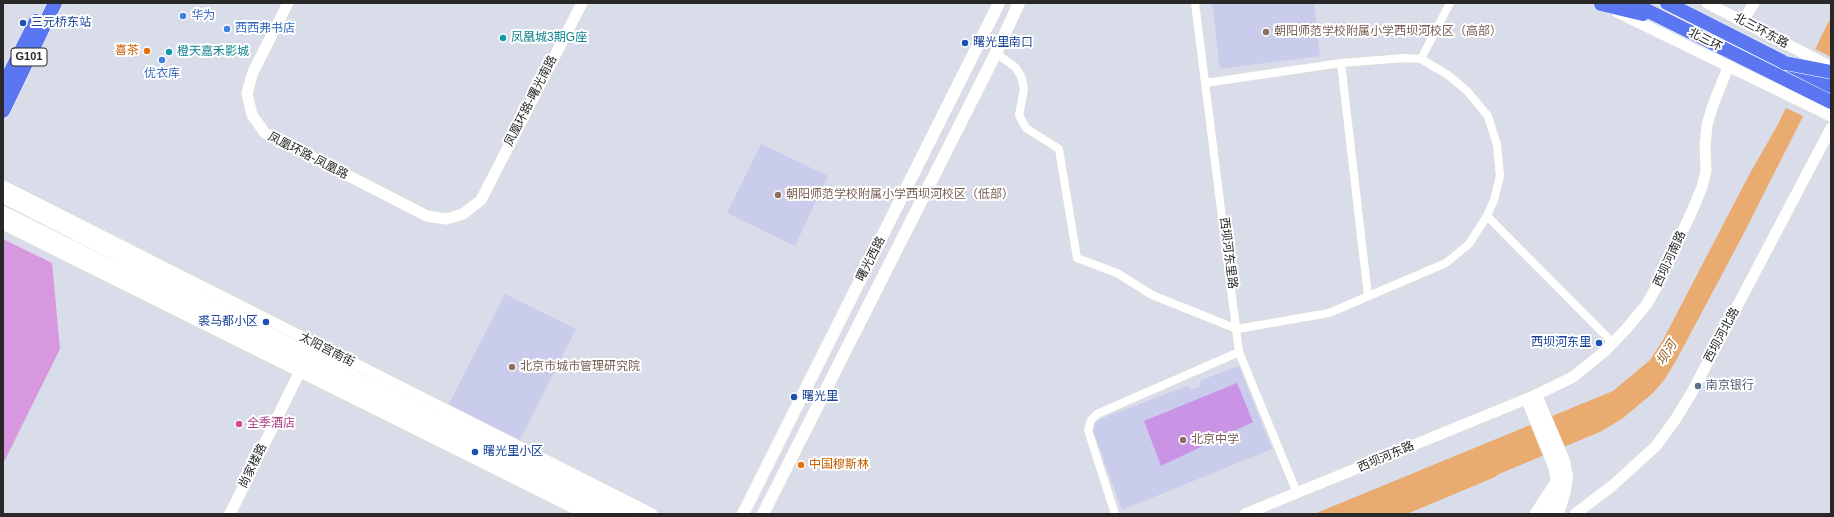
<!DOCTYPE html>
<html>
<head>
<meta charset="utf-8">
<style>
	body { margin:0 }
	#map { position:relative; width:1834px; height:517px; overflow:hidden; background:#d9ddea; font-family:Arial,sans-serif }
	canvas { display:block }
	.frame { position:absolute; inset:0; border:4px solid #282828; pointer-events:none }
</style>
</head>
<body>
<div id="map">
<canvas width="1834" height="517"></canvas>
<div class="frame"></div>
</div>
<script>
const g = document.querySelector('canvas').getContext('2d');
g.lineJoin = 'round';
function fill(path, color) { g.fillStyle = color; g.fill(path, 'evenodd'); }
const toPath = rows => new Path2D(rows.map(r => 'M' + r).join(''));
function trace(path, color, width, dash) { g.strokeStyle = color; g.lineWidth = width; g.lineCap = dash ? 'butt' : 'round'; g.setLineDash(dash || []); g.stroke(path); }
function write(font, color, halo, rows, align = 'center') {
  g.font = font + ' Arial,"Noto Sans SC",sans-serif'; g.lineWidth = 4; g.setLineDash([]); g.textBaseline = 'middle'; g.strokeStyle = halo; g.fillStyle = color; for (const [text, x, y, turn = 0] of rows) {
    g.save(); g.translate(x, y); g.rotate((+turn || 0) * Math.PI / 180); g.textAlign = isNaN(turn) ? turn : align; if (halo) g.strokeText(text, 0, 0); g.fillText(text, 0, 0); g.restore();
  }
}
fill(toPath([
	[1212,3,1314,3,1320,56,1220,69],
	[761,144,828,176,795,246,727,213],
	[505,294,576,329,520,440,449,404],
	[1239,366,1272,449,1122,510,1093,431,1095,423,1103,418,1187,386,1193,389,1199,387,1201,380]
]), '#c9cceb');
fill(toPath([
	[3,239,52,263,60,349,3,464]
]), '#d798df');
fill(toPath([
	[1237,383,1253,422,1161,466,1144,421]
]), '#c993e6');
fill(toPath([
	[1831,17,1831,61,1744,233,1677,359,1665,379,1653,393,1623,418,1602,431,1499,474,1495,477,1407,514,1314,514,1613,391,1650,360,1663,340,1749,175,1777,126]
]), '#e9ab70');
fill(toPath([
	[1813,48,1831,57,1831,65,1805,117,1784,107]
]), '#d9ddea');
const minor = toPath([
	[1195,3,1239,352,1297,493],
	[996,53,1015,67,1021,76,1024,89,1019,115,1026,128,1059,149,1077,258,1117,273,1152,295,1237,329,1329,313,1446,263,1469,244,1487,216,1494,200,1500,176,1497,145,1488,116,1467,91,1448,75,1421,59,1450,3],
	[1341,63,1368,296],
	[1205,83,1341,63,1405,58,1421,59],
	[1487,216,1613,343],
	[1115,514,1088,430,1091,420,1097,414,1239,352]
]);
const tertiary = toPath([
	[288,3,253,72,247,93,252,115,265,133,427,216,446,219,463,214,481,200,582,3],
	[1707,3,1831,67],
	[1617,12,1831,116],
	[1743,21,1754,3],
	[3,186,652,514],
	[3,224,586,514],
	[230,514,303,365],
	[1245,514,1536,395,1573,377,1605,351,1627,328,1647,304,1657,286,1693,209,1702,187,1706,171,1705,145,1707,125,1713,105,1729,65],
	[1535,514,1557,480],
	[1575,514,1612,486,1656,446,1675,420,1691,394,1831,128]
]);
const secondary = toPath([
	[3,197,309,354,630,514],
	[3,212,608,514],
	[1536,395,1564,461,1567,477,1564,494,1558,514],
	[1527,399,1554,466,1557,480,1555,496,1549,514],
	[743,514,999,3],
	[763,514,996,53,1019,3]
]);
const trunk = toPath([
	[1632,3,1831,102],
	[1667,3,1831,86],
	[1601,4,1643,14],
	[3,87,36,21],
	[3,111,55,3]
]);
trace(minor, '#e0e0cf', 9);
trace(tertiary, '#e0e0cf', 12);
trace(secondary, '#e0e0cf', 13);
trace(trunk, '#fff', 15);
trace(minor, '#fff', 8);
trace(tertiary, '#fff', 11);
trace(secondary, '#fff', 12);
trace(trunk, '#5a76f0', 14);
const trunkBridge = toPath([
	[1785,63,1831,72]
]);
trace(trunkBridge, '#fff', 15, []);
trace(trunkBridge, '#5a76f0', 14);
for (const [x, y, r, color] of [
	[183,16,4,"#3f7fe0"],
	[23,23,4,"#1a4fb4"],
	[227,29,4,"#3f7fe0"],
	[1266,32,4,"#8d6e63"],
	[503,38,4,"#0f9aa8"],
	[965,43,4,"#1a4fb4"],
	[147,51,4,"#e8710a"],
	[169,52,4,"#0f9aa8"],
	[162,60,4,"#3f7fe0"],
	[778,195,4,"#8d6e63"],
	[266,322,4,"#1a4fb4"],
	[1599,343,4,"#1a4fb4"],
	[512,367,4,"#8d6e63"],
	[1698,386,4,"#5c6f8a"],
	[794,397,4,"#1a4fb4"],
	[239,424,4,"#d1479c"],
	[1183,440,4,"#8d6e63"],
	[475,452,4,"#1a4fb4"],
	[801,465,4,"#e8710a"]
]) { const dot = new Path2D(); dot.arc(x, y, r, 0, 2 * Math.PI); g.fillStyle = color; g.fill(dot); trace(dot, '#fff', 1.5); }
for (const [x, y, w] of [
	[29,57,36]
]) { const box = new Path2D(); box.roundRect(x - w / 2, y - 9, w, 18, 3); g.fillStyle = '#fff'; g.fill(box); trace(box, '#282828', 1); }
write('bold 11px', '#282828', null, [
	["G101",29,57]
]);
write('12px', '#366cbe', '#fff', [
	["华为",191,16],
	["西西弗书店",235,29],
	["优衣库",162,74,"center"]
], 'left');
write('12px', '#164399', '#fff', [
	["三元桥东站",31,23],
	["曙光里南口",973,43],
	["裘马都小区",258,322,"right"],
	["西坝河东里",1591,343,"right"],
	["曙光里",802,397],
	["曙光里小区",483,452]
], 'left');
write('12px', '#282828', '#fff', [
	["北三环东路",1761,31,28],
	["北三环",1705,40,27],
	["凤凰环路-曙光南路",531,101,-63],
	["凤凰环路-凤凰路",308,156,27],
	["西坝河东里路",1228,253,83],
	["曙光西路",871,259,-63],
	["西坝河南路",1670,259,-65],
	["西坝河北路",1722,335,-62],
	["太阳宫南街",327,350,27],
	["西坝河东路",1386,457,-23],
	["尚家楼路",253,466,-64]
]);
write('12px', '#785e54', '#fff', [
	["朝阳师范学校附属小学西坝河校区（高部）",1274,32],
	["朝阳师范学校附属小学西坝河校区（低部）",786,195],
	["北京市城市管理研究院",520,367],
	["北京中学",1191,440]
], 'left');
write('12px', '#0d838f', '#fff', [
	["凤凰城3期G座",511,38],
	["橙天嘉禾影城",177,52]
], 'left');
write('12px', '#c56008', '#fff', [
	["喜茶",139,51],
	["中国穆斯林",809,465,"left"]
], 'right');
write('12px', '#4e5e75', '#fff', [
	["南京银行",1706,386]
], 'left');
write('12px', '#b23c85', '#fff', [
	["全季酒店",247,424]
], 'left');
write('italic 13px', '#915b13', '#fff', [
	["坝河",1667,353,-58]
]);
</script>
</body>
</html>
